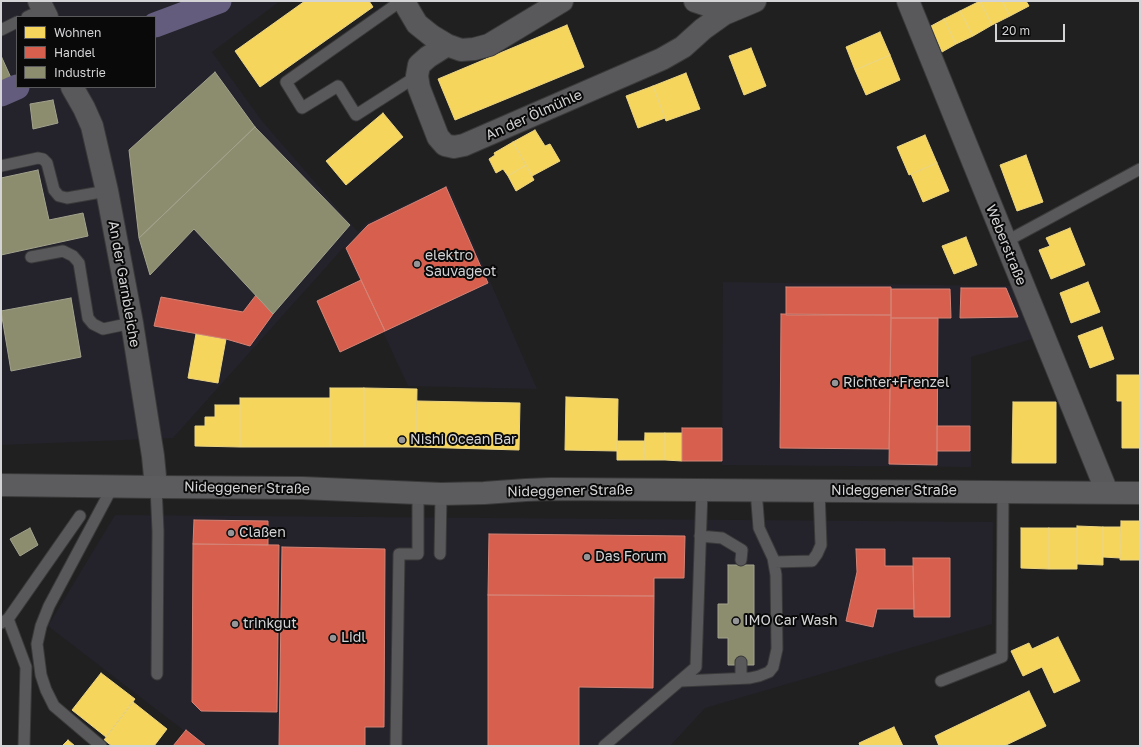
<!DOCTYPE html>
<html>
<head>
<meta charset="utf-8">
<style>
	body { margin:0 }
	#map { position:relative; width:1141px; height:747px; overflow:hidden; background:#202021; font-family:"Golos Text",sans-serif }
	canvas { display:block }
	.frame { position:absolute; inset:0; border:2px solid #d4d4d6; pointer-events:none }
	.legend { position:absolute; left:16px; top:16px; width:140px; height:72px; box-sizing:border-box; background:#09090a; border:1px solid #5a5a5c; margin:0; padding:5px 7px; list-style:none; font-size:12px; color:#d4d4d6 }
	.legend li { display:flex; align-items:center; gap:8px; height:20px }
	.legend b { width:20px; border:1px solid #5a5a5c }
	.scale { position:absolute; left:995px; top:24px; width:70px; height:18px; box-sizing:border-box; border:2px solid #d4d4d6; border-top:0; padding-left:5px; font-size:12px; line-height:14px; white-space:nowrap; color:#d4d4d6; -webkit-text-stroke:3px #09090a; paint-order:stroke }
</style>
</head>
<body>
<div id="map">
<canvas width="1141" height="747"></canvas>
<div class="frame"></div>
<ul class="legend">
<li><b style="height:11px;background:#f6d55c"></b>Wohnen</li>
<li><b style="height:11px;background:#d6604d"></b>Handel</li>
<li><b style="height:11px;background:#8c8c6e"></b>Industrie</li>
</ul>
<div class="scale">20 m</div>
</div>
<script>
const g = document.querySelector('canvas').getContext('2d');
g.lineJoin = 'round';
function fill(path, color) { g.fillStyle = color; g.fill(path, 'evenodd'); }
const toPath = rows => new Path2D(rows.map(r => 'M' + r).join(''));
function trace(path, color, width, dash) { g.strokeStyle = color; g.lineWidth = width; g.lineCap = dash ? 'butt' : 'round'; g.setLineDash(dash || []); g.stroke(path); }
function write(font, color, halo, rows, align = 'center') {
  g.font = font + ' "Golos Text",sans-serif'; g.lineWidth = 4; g.setLineDash([]); g.textBaseline = 'middle'; g.strokeStyle = halo; g.fillStyle = color; for (const [text, x, y, turn = 0] of rows) {
    g.save(); g.translate(x, y); g.rotate((+turn || 0) * Math.PI / 180); g.textAlign = isNaN(turn) ? turn : align; if (halo) g.strokeText(text, 0, 0); g.fillText(text, 0, 0); g.restore();
  }
}
fill(toPath([
	[1,1,280,1,212,52,262,121,358,232,366,223,448,185,537,389,408,386,344,247,173,438,1,445],
	[17,17,155,17,155,87,17,87],
	[723,282,1011,286,1032,339,971,357,971,467,722,465],
	[115,515,993,522,992,624,705,708,670,746,204,746,48,626]
]), '#24232b');
const homes = toPath([
	[305,1,369,1,373,7,260,87,235,51,305,1],
	[980,1,992,25,973,36,960,11,980,1],
	[980,1,1002,1,1010,16,992,25,980,1],
	[1002,1,1026,1,1029,6,1010,16,1002,1],
	[960,11,973,36,956,44,944,19,960,11],
	[944,19,956,44,942,52,931,26,944,19],
	[567,25,584,67,455,120,438,79,567,25],
	[880,32,890,55,855,70,846,47,880,32],
	[751,48,766,86,744,95,729,56,751,48],
	[890,55,900,80,866,95,855,70,890,55],
	[686,73,700,109,666,121,653,86,686,73],
	[653,86,665,118,638,128,626,96,653,86],
	[383,113,403,137,346,185,326,161,383,113],
	[535,130,545,146,550,144,560,161,532,176,513,142,535,130],
	[925,135,937,163,909,175,897,147,925,135],
	[513,142,526,165,508,176,503,169,496,173,489,159,495,155,494,153,513,142],
	[1026,155,1043,202,1017,211,1000,165,1026,155],
	[937,163,949,191,923,202,911,174,937,163],
	[526,165,534,180,516,191,508,176,526,165],
	[1070,228,1085,265,1051,279,1039,250,1050,246,1046,238,1070,228],
	[966,237,977,265,954,274,942,246,966,237],
	[1088,282,1100,312,1071,323,1060,293,1088,282],
	[1102,327,1114,359,1090,368,1078,336,1102,327],
	[196,334,226,339,218,383,188,378,196,334],
	[1117,375,1140,375,1140,448,1122,448,1122,401,1117,401,1117,375],
	[330,388,364,388,364,447,330,447,330,388],
	[364,388,417,389,416,447,364,447,364,388],
	[566,397,618,399,617,451,565,450,566,397],
	[240,398,330,398,330,447,240,447,240,398],
	[417,401,520,403,519,450,416,447,417,401],
	[1013,402,1056,402,1056,463,1012,463,1013,402],
	[215,405,240,405,240,447,195,446,195,426,205,426,205,417,215,417,215,405],
	[645,433,665,433,665,460,644,460,645,433],
	[665,433,682,433,682,461,665,460,665,433],
	[617,441,645,441,644,460,617,460,617,441],
	[1121,521,1140,521,1140,560,1120,560,1121,521],
	[1077,526,1103,527,1103,565,1077,564,1077,526],
	[1103,527,1121,527,1120,558,1103,557,1103,527],
	[1021,528,1049,528,1049,569,1021,568,1021,528],
	[1049,528,1077,528,1077,569,1049,569,1049,528],
	[1058,637,1080,681,1054,693,1042,667,1023,676,1011,651,1029,643,1032,649,1058,637],
	[101,673,135,699,106,737,72,710,101,673],
	[1029,691,1046,726,1004,746,939,746,935,736,1029,691],
	[133,702,167,729,154,746,112,746,104,740,133,702],
	[894,727,903,746,860,746,859,743,894,727],
	[68,740,75,746,62,746,68,740]
]);
fill(homes, '#f6d55c');
trace(homes, '#ecd581', 1);
const shops = toPath([
	[446,187,488,283,385,331,346,248,368,225,446,187],
	[361,280,385,331,340,352,317,301,361,280],
	[786,287,891,287,891,315,786,315,786,287],
	[961,288,1006,288,1018,317,960,318,961,288],
	[891,289,950,289,951,318,891,318,891,289],
	[256,295,273,314,250,346,226,339,154,326,161,297,243,312,256,295],
	[781,314,891,315,889,449,780,448,781,314],
	[891,318,938,318,937,465,889,464,891,318],
	[937,426,970,426,970,451,937,451,937,426],
	[682,428,722,428,722,461,682,461,682,428],
	[194,520,268,521,268,545,193,544,194,520],
	[489,534,685,536,684,578,654,578,654,596,488,595,489,534],
	[193,544,279,545,277,712,201,711,192,702,193,544],
	[282,547,385,549,384,727,365,727,365,746,279,746,282,547],
	[856,549,885,549,885,566,913,566,914,609,877,609,873,627,846,621,857,572,856,549],
	[913,558,950,558,950,617,914,617,913,558],
	[488,595,654,596,653,688,579,687,579,746,488,746,488,595],
	[186,730,206,746,173,746,186,730]
]);
fill(shops, '#d6604d');
trace(shops, '#d58376', 1);
const industry = toPath([
	[2,58,12,80,1,84,1,59,2,58],
	[215,72,255,127,139,238,129,150,215,72],
	[53,100,58,123,33,129,30,104,53,100],
	[255,127,350,225,273,314,194,229,150,275,139,238,255,127],
	[38,170,49,220,83,213,88,236,1,255,1,178,38,170],
	[71,298,81,357,11,371,1,311,71,298],
	[30,528,38,545,20,556,10,539,30,528],
	[728,565,754,565,754,665,728,665,728,638,718,638,718,604,728,604,728,565]
]);
fill(industry, '#8c8c6e');
trace(industry, '#a2a28d', 1);
trace(toPath([
	[155,25,219,1],
	[1,94,17,87]
]), '#645c7d', 25);
const lane = toPath([
	[401,1,286,82,302,108,338,86,356,115,417,76],
	[27,17,44,9],
	[1,30,17,22],
	[1,166,38,158,43,159,47,163,54,190,59,196,67,198,107,191],
	[1005,242,1140,169],
	[31,257,63,251,73,256,79,263,88,318,93,324,103,329,132,323],
	[156,487,158,531,157,674],
	[700,536,722,538,742,550,741,560],
	[440,554,441,494],
	[774,562,812,561,817,554,821,545,819,490],
	[8,619,26,667,24,746],
	[1,623,8,619,80,516],
	[741,662,741,678],
	[681,681,750,678,759,676,769,672,773,667,777,649,776,575,773,558,759,528,756,490],
	[941,681,1002,657,1003,492],
	[101,746,54,706,46,690,41,675,37,644,41,626,49,606,113,486],
	[396,746,399,554,418,554,418,493],
	[604,746,696,667,702,490]
]);
const street = toPath([
	[39,1,47,17],
	[405,1,407,7,417,24,432,36,447,45],
	[562,1,489,45,474,49,461,50,447,45,428,57,419,65,417,76,419,88,438,137,445,145,454,147,464,145,662,59,683,47,703,29,724,14,755,1],
	[695,1,713,7,724,14],
	[908,1,1107,492],
	[72,87,84,108,92,126,107,191,132,323,153,456,156,487]
]);
const secondary = toPath([
	[1,485,156,487,302,488,441,494,484,493,526,490,551,489,1140,493]
]);
trace(lane, '#3a3a3b', 13);
trace(street, '#3a3a3b', 24);
trace(secondary, '#3a3a3b', 24);
trace(lane, '#59585a', 11);
trace(street, '#59585a', 22);
trace(secondary, '#5c5c5e', 22);
for (const [x, y, r, color] of [
	[417,264,4,"#959597"],
	[835,383,4,"#959597"],
	[402,440,4,"#959597"],
	[231,533,4,"#959597"],
	[587,557,4,"#959597"],
	[736,621,4,"#959597"],
	[235,624,4,"#959597"],
	[333,638,4,"#959597"]
]) { const dot = new Path2D(); dot.arc(x, y, r, 0, 2 * Math.PI); g.fillStyle = color; g.fill(dot); trace(dot, '#09090a', 1.5); }
write('14px', '#d4d4d6', '#09090a', [
	["An der Ölmühle",534,115,-24],
	["Weberstraße",1006,245,68],
	["An der Garnbleiche",124,284,80],
	["Nideggener Straße",247,488,1],
	["Nideggener Straße",570,491,-1],
	["Nideggener Straße",894,491]
]);
write('14px', '#d4d4d6', '#09090a', [
	["elektro",425,256],
	["Sauvageot",425,272],
	["Richter+Frenzel",843,383],
	["Nishi Ocean Bar",410,440],
	["Claßen",239,533],
	["Das Forum",595,557],
	["IMO Car Wash",744,621],
	["trinkgut",243,624],
	["Lidl",341,638]
], 'left');
</script>
</body>
</html>
